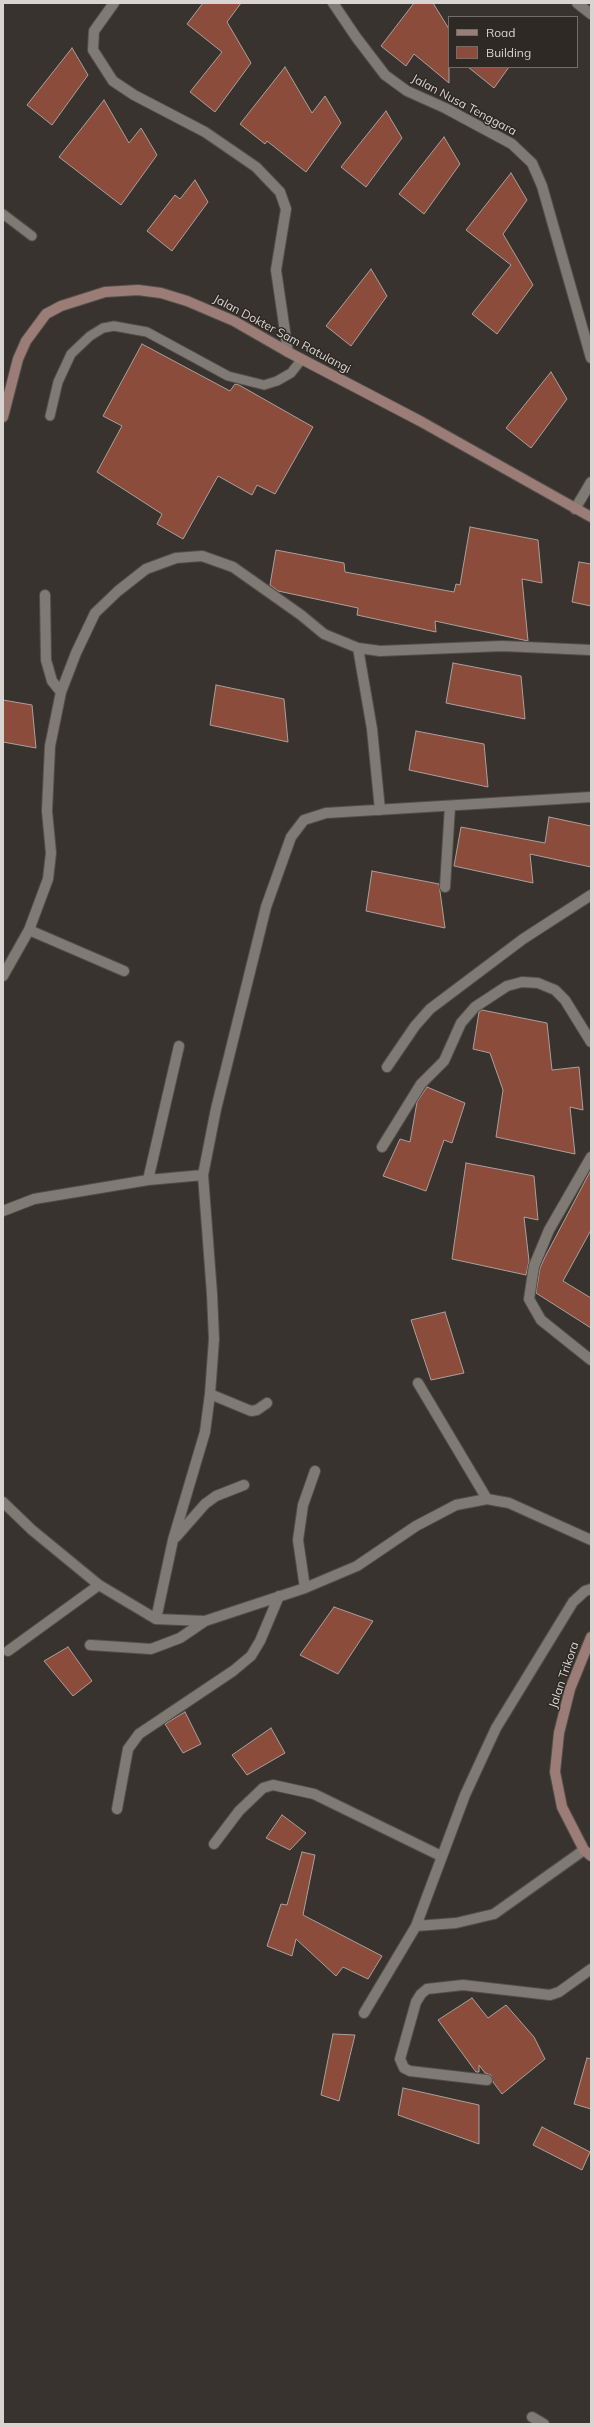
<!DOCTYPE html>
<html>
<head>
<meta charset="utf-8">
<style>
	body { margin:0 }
	#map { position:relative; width:594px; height:2427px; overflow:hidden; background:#38332e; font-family:Mulish,sans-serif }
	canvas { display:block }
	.frame { position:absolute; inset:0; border:4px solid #d7d4d1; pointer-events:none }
	.legend { position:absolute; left:448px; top:16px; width:130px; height:52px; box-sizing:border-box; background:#2e2924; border:1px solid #726d69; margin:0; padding:5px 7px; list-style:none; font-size:12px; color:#d7d4d1 }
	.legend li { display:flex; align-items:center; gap:8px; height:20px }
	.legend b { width:20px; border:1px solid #726d69 }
</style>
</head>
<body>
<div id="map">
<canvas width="594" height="2427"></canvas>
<div class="frame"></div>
<ul class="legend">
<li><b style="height:5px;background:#9c7c77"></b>Road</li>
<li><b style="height:11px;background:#8b4c3b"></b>Building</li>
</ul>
</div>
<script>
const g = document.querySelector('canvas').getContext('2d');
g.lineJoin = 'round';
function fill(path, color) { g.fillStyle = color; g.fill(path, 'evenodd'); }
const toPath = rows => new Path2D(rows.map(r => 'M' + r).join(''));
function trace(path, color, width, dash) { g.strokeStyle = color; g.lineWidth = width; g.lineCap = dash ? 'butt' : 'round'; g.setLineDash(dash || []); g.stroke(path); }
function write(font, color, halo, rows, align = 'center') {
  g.font = font + ' Mulish,sans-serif'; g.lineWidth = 3; g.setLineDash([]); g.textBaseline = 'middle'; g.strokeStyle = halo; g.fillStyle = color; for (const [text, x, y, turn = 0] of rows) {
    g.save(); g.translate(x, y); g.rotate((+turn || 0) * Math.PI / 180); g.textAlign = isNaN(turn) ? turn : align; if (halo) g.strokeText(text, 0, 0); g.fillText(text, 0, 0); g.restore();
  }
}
const building = toPath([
	[203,3,241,3,227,22,251,63,215,112,190,92,222,52,187,24,203,3],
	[414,3,433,3,449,29,449,83,414,54,406,66,381,46,414,3],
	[72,48,88,75,52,125,27,105,72,48],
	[285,67,312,113,325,96,341,123,306,172,267,141,265,144,240,124,285,67],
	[468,67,509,67,494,88,468,67],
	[104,100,129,143,141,128,157,155,121,205,59,157,104,100],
	[386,111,402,138,366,187,341,167,386,111],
	[444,137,460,164,424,214,399,194,444,137],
	[511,173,527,200,503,234,533,285,497,334,472,314,511,265,466,230,511,173],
	[195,180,208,202,172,251,147,231,175,195,180,199,195,180],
	[371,269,387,296,351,346,326,326,371,269],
	[142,344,230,391,235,384,239,385,313,427,275,494,257,485,252,495,218,476,183,539,157,524,162,514,97,472,122,426,103,416,142,344],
	[551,372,567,399,531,448,506,428,551,372],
	[470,527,538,540,542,583,522,579,528,641,435,621,436,632,357,615,358,608,278,591,270,585,276,550,344,563,345,572,454,592,456,584,460,585,470,527],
	[579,562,591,564,591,606,572,602,579,562],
	[453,663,521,676,525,719,446,703,453,663],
	[216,685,284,699,288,742,210,725,216,685],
	[3,700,32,705,36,748,3,742,3,700],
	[416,731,484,744,488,787,409,770,416,731],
	[549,817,591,826,591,867,530,854,533,883,454,866,461,827,545,843,549,817],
	[372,871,439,884,445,928,366,911,372,871],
	[482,1010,547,1023,552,1070,579,1067,583,1110,570,1107,575,1154,496,1137,503,1090,490,1053,473,1049,479,1012,482,1010],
	[427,1087,465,1103,452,1143,444,1140,426,1191,383,1176,400,1139,410,1142,417,1102,427,1087],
	[466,1163,534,1176,538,1220,524,1217,529,1261,526,1275,452,1259,466,1163],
	[591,1170,591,1230,563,1281,591,1298,591,1328,536,1293,540,1268,545,1257,591,1170],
	[445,1312,464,1373,431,1380,411,1320,445,1312],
	[334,1607,373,1621,338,1674,300,1655,334,1607],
	[68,1647,92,1681,73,1696,44,1661,68,1647],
	[185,1712,201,1744,183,1753,165,1724,185,1712],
	[271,1728,285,1753,247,1775,232,1755,271,1728],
	[282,1815,306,1833,290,1850,266,1838,282,1815],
	[302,1852,315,1855,303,1915,382,1956,368,1979,343,1967,336,1976,296,1939,292,1956,267,1946,281,1904,287,1905,302,1852],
	[472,1998,488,2018,506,2005,534,2037,545,2059,502,2094,493,2082,491,2075,485,2073,479,2065,479,2072,476,2072,438,2020,472,1998],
	[333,2034,355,2035,339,2101,321,2095,333,2034],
	[587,2058,591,2059,591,2109,574,2104,587,2058],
	[403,2088,479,2105,479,2144,398,2115,403,2088],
	[542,2127,590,2152,582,2170,533,2145,542,2127]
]);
fill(building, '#8b4c3b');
trace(building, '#aaa09d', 1);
const lane = toPath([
	[3,214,32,236],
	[50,416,58,382,71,354,90,336,103,328,114,326,147,332,228,376,264,385,277,381,291,373,302,359]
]);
const street = toPath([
	[114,3,94,31,93,50,113,81,134,95,205,132,256,167,280,192,286,209,276,270,288,352],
	[333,3,356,37,385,75,407,91,445,108,512,144,532,163,542,186,591,358],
	[577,3,591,14],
	[575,509,591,482],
	[45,595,46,660,52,681,61,692],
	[358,648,372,729,380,810],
	[445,887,450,806],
	[29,930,124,971],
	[3,976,29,930,48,879,51,853,47,811,50,746,61,692,76,653,95,613,118,591,146,569,176,558,202,556,233,567,301,615,324,634,358,648,380,651,502,646,591,650],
	[387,1067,415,1026,430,1009,523,939,591,895],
	[382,1147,421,1084,444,1061,461,1023,475,1007,507,986,522,982,538,983,555,990,565,1000,591,1042],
	[591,1157,549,1230,534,1266,529,1299,541,1320,591,1360],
	[148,1180,179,1046],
	[3,1211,34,1199,148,1180,203,1175],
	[418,1383,487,1499],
	[210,1394,251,1411,257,1410,267,1403],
	[3,1502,32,1530,99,1585,156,1619,205,1621,305,1588,357,1566,416,1526,456,1505,487,1499,509,1503,591,1540],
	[176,1537,205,1504,216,1496,244,1485],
	[305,1588,298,1540,303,1505,315,1471],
	[156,1619,173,1540,205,1432,210,1394,214,1339,212,1294,203,1175,216,1109,266,907,291,837,304,820,326,813,591,797],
	[90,1645,151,1649,180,1638,205,1621],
	[8,1651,99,1585],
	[117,1809,128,1749,139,1734,233,1671,251,1656,260,1641,279,1596],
	[214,1844,239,1811,263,1788,273,1785,314,1794,441,1856],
	[416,1926,456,1923,494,1914,584,1850],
	[364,2013,416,1926,465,1795,496,1728,573,1602,585,1591,591,1589],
	[487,2080,410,2071,404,2068,400,2059,416,2002,421,1994,427,1989,463,1985,550,1995,559,1992,591,1969],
	[532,2417,544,2424]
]);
const secondary = toPath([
	[3,417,18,359,26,341,46,314,61,306,105,292,138,290,161,293,187,301,234,321,288,352,420,421,591,517],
	[591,1637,570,1689,559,1733,555,1772,562,1807,584,1850,591,1856]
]);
trace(lane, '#534f4a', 11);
trace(street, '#534f4a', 12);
trace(secondary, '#534f4a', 12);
trace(lane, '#807a74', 9);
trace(street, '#807a74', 10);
trace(secondary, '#9c7c77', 10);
write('12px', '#d7d4d1', '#2e2924', [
	["Jalan Nusa Tenggara",464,105,28],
	["Jalan Dokter Sam Ratulangi",282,334,28],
	["Jalan Trikora",564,1675,-71]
]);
</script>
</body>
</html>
